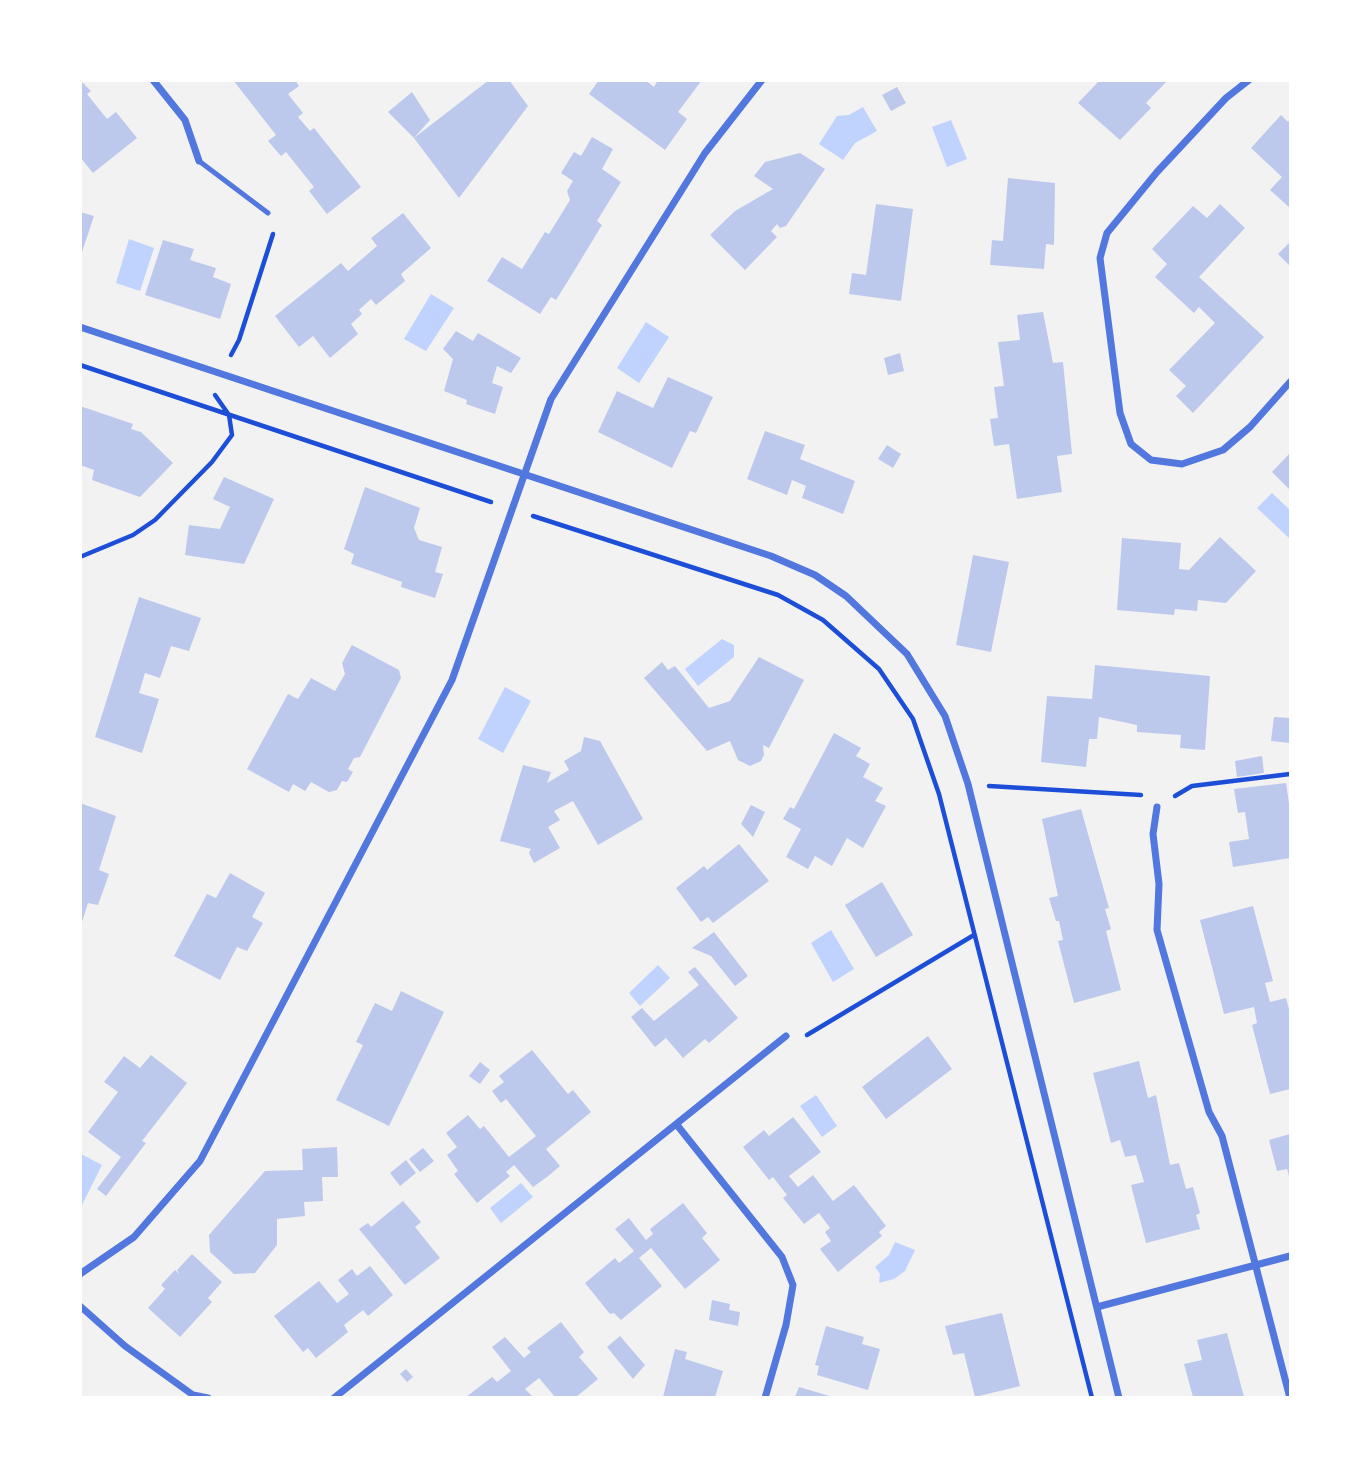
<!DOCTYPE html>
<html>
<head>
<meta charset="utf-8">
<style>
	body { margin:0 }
	#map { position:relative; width:1371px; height:1478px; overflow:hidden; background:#f2f2f2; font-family:"Public Sans",sans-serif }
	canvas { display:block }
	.frame { position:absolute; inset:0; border:82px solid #fff; pointer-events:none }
</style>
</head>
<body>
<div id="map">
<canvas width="1371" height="1478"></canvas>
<div class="frame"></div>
</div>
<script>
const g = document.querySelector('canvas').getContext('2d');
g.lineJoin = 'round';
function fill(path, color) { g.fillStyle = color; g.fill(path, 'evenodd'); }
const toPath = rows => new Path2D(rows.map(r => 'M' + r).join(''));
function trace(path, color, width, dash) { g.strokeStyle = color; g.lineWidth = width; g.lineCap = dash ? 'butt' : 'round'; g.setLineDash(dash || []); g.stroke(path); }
fill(toPath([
	[863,107,877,131,855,143,843,160,819,144,837,116,849,115],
	[951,120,967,159,947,167,932,127],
	[129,239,154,248,140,291,116,283],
	[431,294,454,308,426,351,404,339],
	[646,322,669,337,639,383,617,368],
	[1272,493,1290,510,1289,538,1257,508],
	[722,639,734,645,734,657,698,686,685,669],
	[505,687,531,701,503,753,478,739],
	[831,930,854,969,833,982,811,943],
	[658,965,670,978,640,1006,629,993],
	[816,1095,837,1126,822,1137,800,1106],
	[81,1154,102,1165,81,1207],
	[521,1183,533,1197,501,1223,490,1208],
	[895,1242,915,1250,905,1271,894,1279,879,1283,880,1274,875,1267,889,1255]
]), '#bfd3fe');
fill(toPath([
	[80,80,91,91,87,94,107,119,116,112,137,138,93,173,80,157],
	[233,80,295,80,299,86,288,94,303,113,298,117,310,131,314,128,361,187,327,214,309,191,314,187,286,152,281,156,268,141,276,135],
	[489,80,509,80,528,106,459,198,414,138,388,112,412,92,430,120,414,138],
	[599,80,645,80,654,87,658,80,702,80,678,112,687,119,665,150,589,94],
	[1100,80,1168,80,1146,103,1151,108,1120,140,1078,103],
	[897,87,906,103,891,111,882,95],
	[1281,115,1288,122,1290,119,1290,208,1270,190,1282,177,1251,148],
	[592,137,613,149,602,169,621,182,597,221,602,225,571,276,556,300,551,297,540,314,487,281,502,257,522,269,545,232,549,234,570,200,567,191,573,181,561,173,574,152,581,156],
	[800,153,825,169,786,226,780,228,777,224,771,231,777,237,745,270,710,235,735,211,773,189,754,176,765,162],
	[1008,178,1055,183,1054,245,1046,244,1044,269,990,265,992,240,1003,241],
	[876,204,913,209,901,301,849,294,852,273,866,275],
	[1220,204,1245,228,1199,277,1264,337,1193,413,1176,396,1186,386,1169,370,1215,323,1199,307,1194,313,1155,277,1167,264,1152,249,1193,206,1207,218],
	[80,212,94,216,81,255,80,255],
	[403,213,431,248,401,274,405,281,376,305,371,299,359,310,362,314,351,324,358,334,330,358,313,336,299,347,275,316,341,263,348,271,377,246,371,238],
	[163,240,194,249,190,260,216,268,213,277,231,284,220,319,145,295],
	[1290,242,1290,266,1278,254],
	[1043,312,1053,363,1063,362,1072,454,1057,456,1062,492,1017,499,1009,444,994,446,990,419,998,418,994,387,1004,386,998,342,1020,340,1017,315],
	[456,331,473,341,478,333,521,358,511,373,497,366,492,383,503,387,495,414,466,404,467,400,444,391,453,359,443,349],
	[900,353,904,371,888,375,884,358],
	[668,377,713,397,696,433,690,431,672,468,598,432,617,391,653,408],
	[80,406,133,424,131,429,141,432,173,463,140,497,92,480,94,470,80,465],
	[765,431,805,445,800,459,855,481,843,514,802,498,806,486,792,480,787,495,747,479],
	[887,445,901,454,893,468,878,459],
	[1290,453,1290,490,1272,472],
	[224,477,274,499,244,564,185,555,189,525,220,529,230,507,213,499],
	[365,487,420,508,414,528,419,540,442,547,435,572,443,574,435,598,401,587,402,582,351,564,354,554,344,549],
	[1220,537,1256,571,1226,603,1198,600,1197,611,1175,609,1174,615,1117,610,1122,538,1181,543,1179,569,1189,570],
	[973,555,1009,562,991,652,956,645],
	[139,597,201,618,189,651,171,646,160,678,145,673,139,693,159,699,142,753,95,737],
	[352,645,399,670,401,678,360,757,354,758,348,769,353,772,347,782,342,781,337,790,329,792,311,782,305,791,293,784,289,792,247,769,288,694,298,699,311,678,335,691,345,674,342,663],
	[759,657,804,680,769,748,763,745,764,755,761,761,750,766,738,760,730,741,707,751,644,678,662,662,668,670,675,666,709,708,730,701],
	[1095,665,1210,676,1205,750,1180,748,1181,735,1137,732,1137,725,1099,717,1097,739,1089,739,1086,767,1041,762,1047,696,1092,699],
	[1274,717,1290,718,1290,743,1271,741],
	[834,733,861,748,856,756,870,764,863,777,883,788,875,801,886,806,863,848,847,838,832,866,815,856,808,869,786,857,801,829,783,819,790,807,794,809],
	[584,737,600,741,643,819,598,845,573,801,554,811,560,820,548,827,560,848,534,863,529,853,531,849,500,841,523,765,551,772,547,783,569,770,564,761,581,751],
	[1262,756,1264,773,1237,777,1235,761],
	[1286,783,1290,810,1290,858,1233,867,1229,842,1249,839,1245,812,1238,813,1234,789],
	[80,803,116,816,99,870,109,874,98,905,88,903,81,925],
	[751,805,765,812,753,837,741,824],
	[1081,809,1109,908,1105,909,1111,929,1106,931,1121,990,1074,1003,1058,941,1063,940,1059,921,1056,921,1049,898,1058,896,1042,819],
	[739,844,769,881,713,923,708,917,701,922,676,888,704,866,707,870],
	[230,873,265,893,252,917,263,923,247,951,237,947,220,980,174,956,207,894,216,898],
	[882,882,913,935,876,957,845,905],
	[1253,906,1273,981,1265,983,1270,1002,1286,998,1290,1013,1290,1089,1270,1094,1252,1025,1257,1023,1254,1007,1224,1014,1200,920],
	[714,932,748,976,735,986,711,956,692,948],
	[695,967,738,1018,709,1043,705,1039,683,1058,666,1038,655,1047,631,1017,642,1008,654,1021,699,985,688,972],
	[401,991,444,1012,389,1126,336,1100,363,1045,356,1042,375,1003,392,1011],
	[928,1036,952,1069,886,1119,862,1087],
	[532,1050,568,1094,573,1090,591,1112,546,1149,560,1166,547,1177,533,1187,514,1165,506,1172,510,1176,477,1203,454,1174,458,1171,447,1155,457,1147,446,1133,468,1115,480,1129,484,1126,509,1157,536,1136,506,1099,501,1103,492,1091,504,1082,499,1076],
	[151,1055,187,1083,142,1141,146,1143,106,1196,97,1189,121,1157,88,1132,118,1092,104,1082,124,1056,140,1068],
	[1139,1061,1148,1098,1156,1095,1170,1165,1179,1163,1186,1189,1193,1187,1200,1213,1196,1215,1200,1229,1146,1243,1131,1185,1144,1182,1136,1155,1125,1157,1120,1140,1111,1143,1093,1073],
	[480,1062,490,1070,480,1084,469,1076],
	[793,1117,821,1152,789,1176,798,1187,813,1175,833,1201,854,1185,886,1226,879,1232,882,1236,838,1272,820,1249,831,1241,825,1232,830,1228,819,1213,804,1224,783,1198,787,1195,773,1177,769,1180,743,1147,764,1130,769,1136],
	[1290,1134,1290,1179,1287,1169,1277,1171,1269,1140],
	[337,1147,338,1177,322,1177,323,1201,304,1202,305,1216,277,1219,277,1245,255,1273,234,1274,210,1252,209,1235,265,1171,303,1170,302,1149],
	[423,1148,434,1161,420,1172,409,1159],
	[406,1160,416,1173,400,1186,390,1173],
	[403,1201,421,1222,415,1227,440,1258,405,1285,359,1229,368,1223,371,1227],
	[683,1203,707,1233,702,1238,720,1260,685,1289,651,1248,639,1258,662,1286,621,1320,614,1313,610,1314,585,1283,615,1258,619,1263,634,1251,615,1229,629,1218,646,1240,653,1234,650,1229],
	[192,1254,222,1282,208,1298,212,1302,180,1337,148,1308,165,1289,161,1285,175,1270,179,1274,177,1270],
	[370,1266,393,1295,368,1316,363,1310,344,1325,348,1332,316,1358,308,1348,303,1352,274,1316,319,1281,337,1303,349,1294,338,1280,352,1269,357,1276],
	[712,1300,730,1304,729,1310,740,1312,738,1326,709,1320],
	[1002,1313,1020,1386,975,1397,964,1353,953,1355,945,1326],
	[561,1322,584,1352,579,1357,598,1379,576,1397,555,1397,539,1378,525,1389,533,1397,466,1397,492,1377,497,1382,511,1371,492,1347,505,1337,524,1358,531,1352,527,1348],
	[826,1326,864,1337,862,1344,880,1349,868,1390,817,1375,819,1366,815,1365],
	[1227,1333,1244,1397,1193,1397,1184,1364,1202,1360,1197,1340],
	[620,1336,645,1365,633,1379,607,1347],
	[675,1349,687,1352,685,1359,723,1371,715,1397,663,1397],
	[406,1369,413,1377,407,1382,400,1374],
	[799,1387,833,1397,795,1397]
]), '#bdc9ec');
trace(toPath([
	[231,355,239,340,273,234],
	[80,365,491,502],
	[533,516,778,595,823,620,879,669,913,719,939,794,1092,1398],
	[80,557,133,535,155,520,212,462,232,435,229,415,215,395],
	[989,786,1141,795],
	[1175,796,1192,786,1290,774],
	[807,1035,974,935]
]), '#1d4ed8', 4.5);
trace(toPath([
	[199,161,268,213]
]), '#5277de', 5);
trace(toPath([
	[153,80,185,120,199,161],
	[1249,80,1226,98,1157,172,1107,233,1100,258,1120,413,1131,444,1151,460,1182,464,1223,450,1250,427,1290,382],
	[80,327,771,556,815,575,846,596,907,654,945,716,968,784,1119,1398],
	[1157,807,1153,834,1159,884,1157,930,1209,1112,1222,1136,1290,1398],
	[677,1125,782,1257,793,1285,786,1325,765,1398],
	[80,1274,134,1237,200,1161,452,680,551,399,705,153,762,80],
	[80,1306,125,1346,193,1395,208,1398],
	[1097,1307,1290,1256],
	[334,1398,786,1036]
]), '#5277de', 7);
</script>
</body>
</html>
